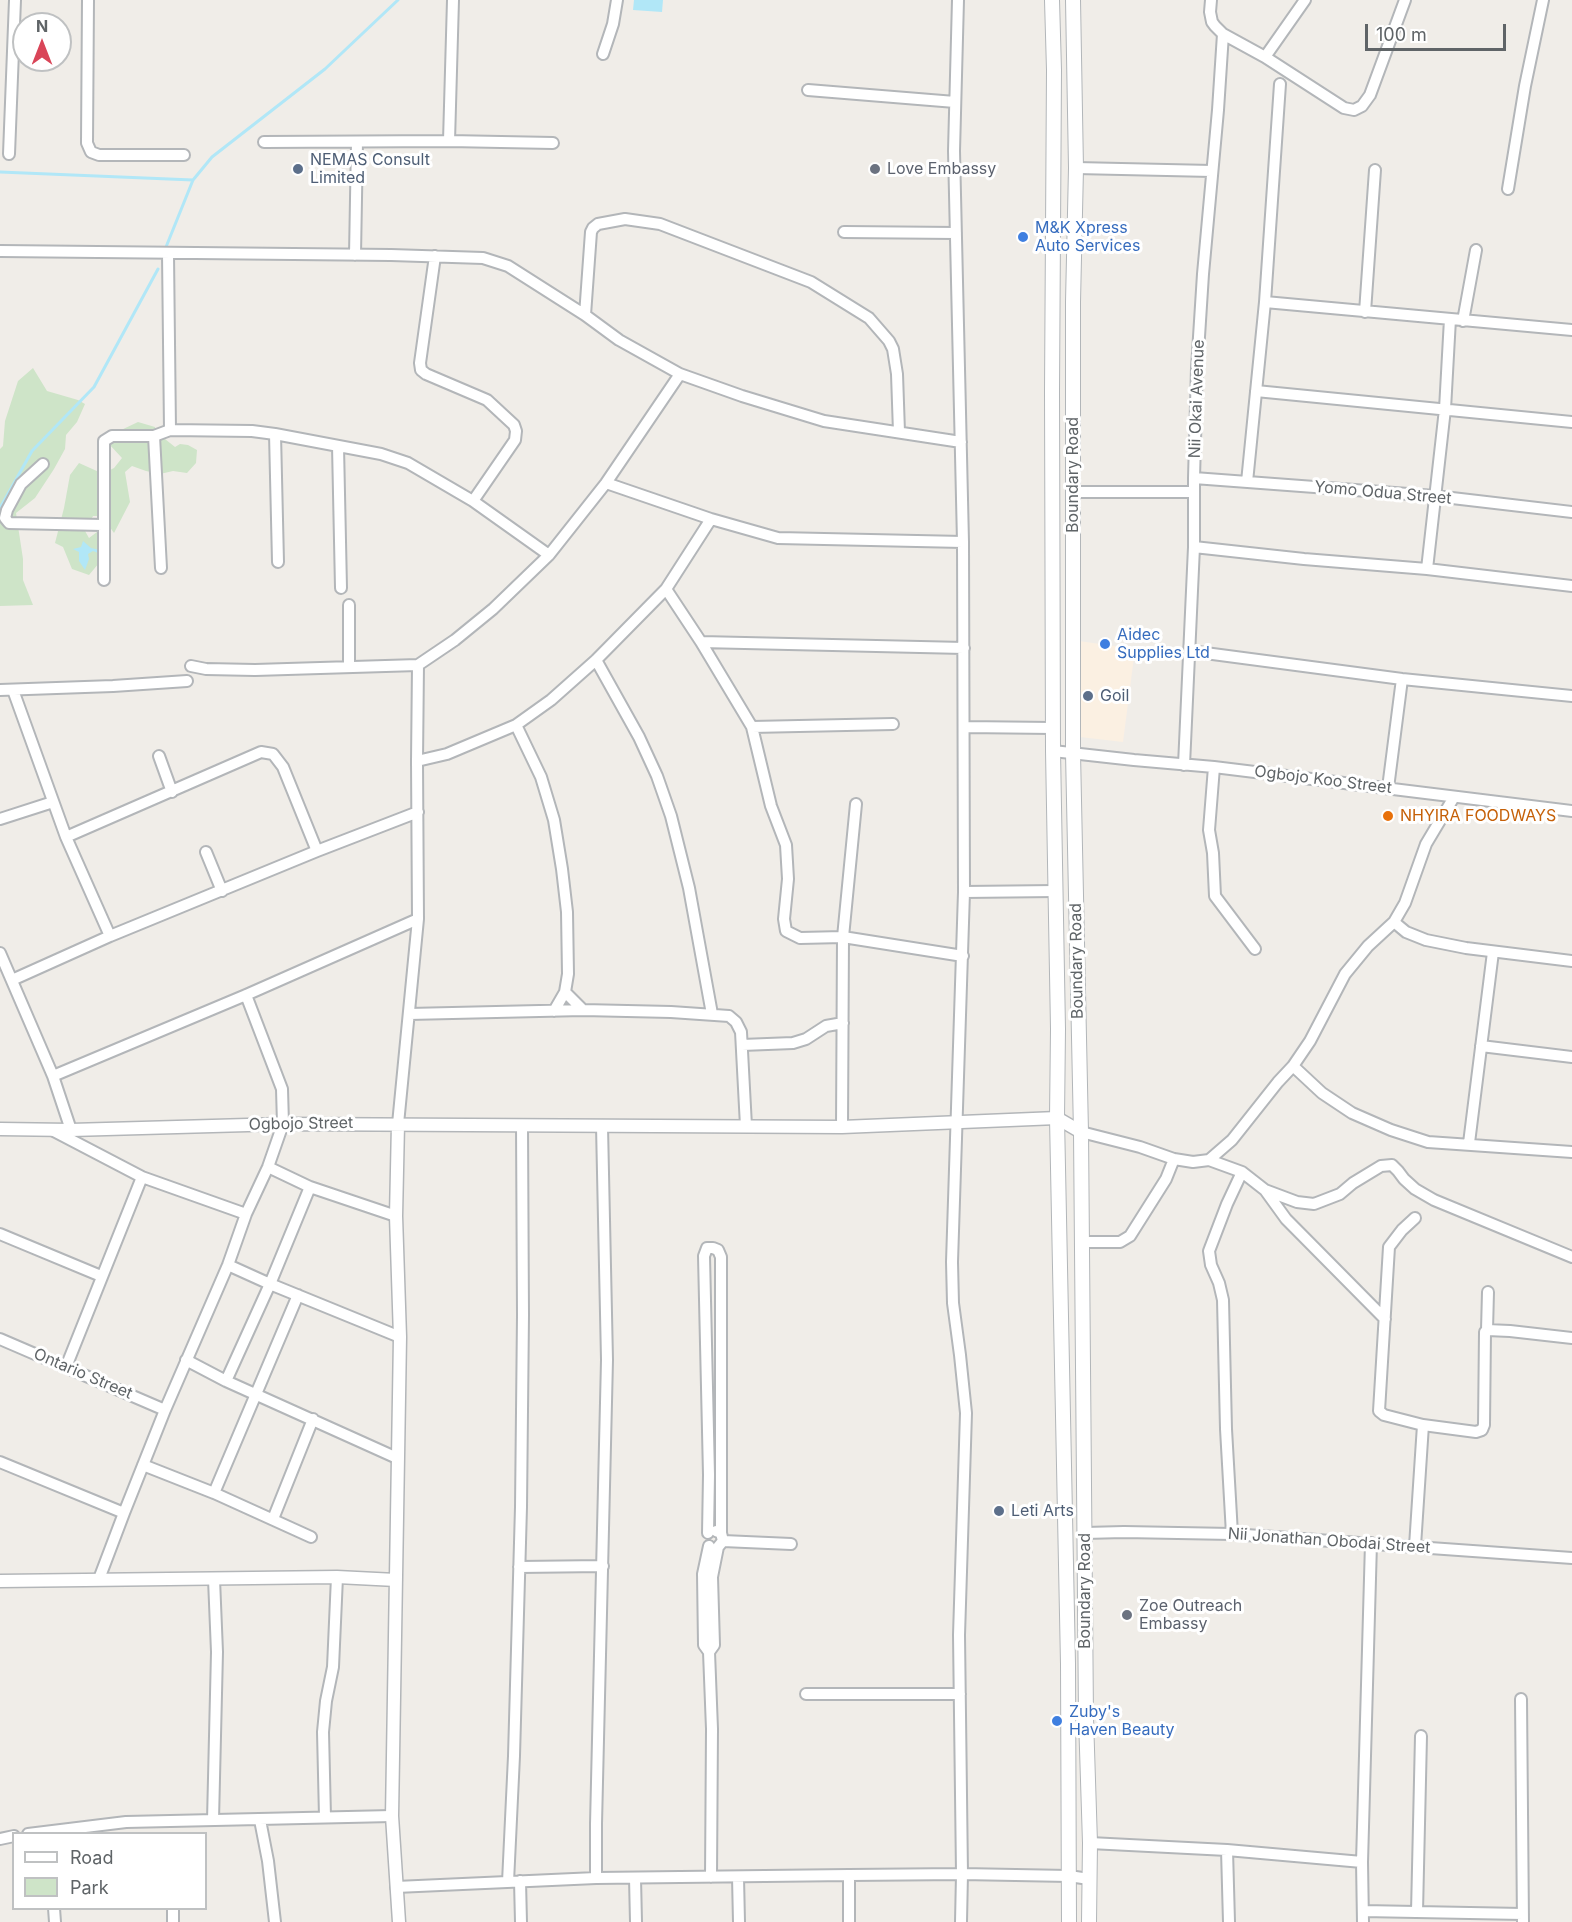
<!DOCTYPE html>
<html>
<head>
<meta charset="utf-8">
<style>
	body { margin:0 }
	#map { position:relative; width:1572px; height:1922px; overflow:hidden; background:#f0ede8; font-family:Inter,sans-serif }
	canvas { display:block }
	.legend { position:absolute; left:12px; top:1832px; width:195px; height:78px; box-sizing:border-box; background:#fff; border:2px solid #bfc1c2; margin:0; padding:8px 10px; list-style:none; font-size:18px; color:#5f6467 }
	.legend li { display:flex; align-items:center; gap:12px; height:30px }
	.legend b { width:30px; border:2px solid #bfc1c2 }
	.north { position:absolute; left:12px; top:12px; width:60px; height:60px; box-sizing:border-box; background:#fff; border:2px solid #bfc1c2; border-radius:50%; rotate:0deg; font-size:16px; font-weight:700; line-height:24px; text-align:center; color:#5f6467 }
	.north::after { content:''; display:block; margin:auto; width:21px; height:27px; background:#d94558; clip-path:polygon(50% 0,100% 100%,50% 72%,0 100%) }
	.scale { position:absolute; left:1365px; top:24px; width:141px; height:27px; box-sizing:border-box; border:3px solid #5f6467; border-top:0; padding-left:8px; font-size:18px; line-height:21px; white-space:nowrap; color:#5f6467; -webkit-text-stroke:4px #fff; paint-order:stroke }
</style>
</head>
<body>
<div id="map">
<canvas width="1572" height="1922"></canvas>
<ul class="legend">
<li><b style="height:8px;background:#fff"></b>Road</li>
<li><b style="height:16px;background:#cee4c8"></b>Park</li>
</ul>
<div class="north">N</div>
<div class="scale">100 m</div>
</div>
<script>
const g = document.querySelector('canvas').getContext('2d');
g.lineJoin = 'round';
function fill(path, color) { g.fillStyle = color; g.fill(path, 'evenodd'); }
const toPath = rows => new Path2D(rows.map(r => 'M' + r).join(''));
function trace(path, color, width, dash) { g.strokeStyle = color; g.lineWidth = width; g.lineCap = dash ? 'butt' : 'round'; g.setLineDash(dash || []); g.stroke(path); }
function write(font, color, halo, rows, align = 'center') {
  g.font = font + ' Inter,sans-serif'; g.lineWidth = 6; g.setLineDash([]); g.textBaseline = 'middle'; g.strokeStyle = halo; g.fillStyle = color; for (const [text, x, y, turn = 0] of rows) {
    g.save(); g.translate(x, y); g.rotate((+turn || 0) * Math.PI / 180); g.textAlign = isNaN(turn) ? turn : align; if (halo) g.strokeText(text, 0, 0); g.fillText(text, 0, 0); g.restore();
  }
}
fill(toPath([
	[1079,641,1135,649,1123,742,1080,737]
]), '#fbf0e2');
fill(toPath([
	[33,368,47,391,78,400,85,404,77,422,66,435,65,449,54,469,35,498,16,513,23,559,23,580,33,605,0,606,0,449,3,446,5,421,18,381],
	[138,422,155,427,157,435,165,439,175,447,180,444,188,445,197,450,196,463,187,473,173,471,160,474,146,471,132,466,125,472,130,502,114,533,102,516,93,516,85,531,89,538,101,529,99,563,89,575,72,569,63,547,55,543,64,508,70,475,79,463,99,472,106,472,114,468,122,458,108,443,119,431]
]), '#cee4c8');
fill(toPath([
	[634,0,663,0,662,12,633,10],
	[83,541,91,548,100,550,98,553,93,551,88,554,89,559,85,570,79,561,79,552,73,549,81,547]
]), '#b1e7f7');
trace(toPath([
	[0,172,193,180],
	[166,247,193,180,212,157,325,69,398,0],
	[0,508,32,451,94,387,158,269]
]), '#b1e7f7', 3);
const minor = toPath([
	[88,0,87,143,91,152,99,155,184,155],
	[958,0,954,151,963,542,964,892,952,1262,953,1303,960,1355,966,1413,959,1635,962,1874,961,1922],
	[1211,0,1210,12,1212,22,1215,26,1223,34,1265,57,1344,108,1354,110,1362,106,1370,95,1405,0],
	[603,54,613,24,617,0],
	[1265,57,1305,0],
	[808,90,955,102],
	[449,141,453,0],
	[264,142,449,141,553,143],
	[9,154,15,0],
	[1076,168,1212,171],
	[1508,189,1525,86,1543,0],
	[844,232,956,233],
	[0,251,391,255,483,258,508,266,585,315,619,340,680,374,742,396,824,421,961,442],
	[168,254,170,430],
	[355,255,357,142],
	[435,256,420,363,421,370,426,374,487,400,514,425,516,431,515,440,473,501],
	[1265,302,1572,330],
	[1365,312,1375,170],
	[585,315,591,232,593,228,598,224,625,219,660,224,811,282,869,318,889,341,893,349,897,374,899,432],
	[1463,321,1476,250],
	[1256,391,1572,422],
	[275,434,278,562],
	[338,446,341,588],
	[43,464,21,484,7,510,5,518,9,523,103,525],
	[1194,478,1435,496,1572,512],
	[1247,482,1265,302,1280,84],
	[606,483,711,519,778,538,963,542],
	[1073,492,1194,492],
	[1194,547,1304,559,1427,569,1572,586],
	[161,568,154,436,170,430,252,431,275,434,381,454,408,463,473,501,549,555],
	[1427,569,1445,409,1450,319],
	[104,580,104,441,112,436,154,436],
	[666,589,701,642,964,648],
	[701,642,752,727,771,806,786,845,788,879,784,919,786,931,800,938,843,937,963,956],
	[1190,651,1402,679,1572,696],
	[596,660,639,737,657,776,671,816,689,888,712,1014],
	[191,666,206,669,255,670,418,665,455,640,493,609,549,555,606,483,680,374],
	[349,666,349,605],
	[0,690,113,686,187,681],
	[13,690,66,837,110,936],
	[516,725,541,777,554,820,562,869,567,912,568,974,565,992,554,1011],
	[752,727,893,724],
	[964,727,1053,728],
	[1053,751,1134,760,1214,767,1572,811],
	[159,756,172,792],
	[417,761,447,754,516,725,551,700,596,660,666,589,711,519],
	[1184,765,1194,547,1194,478,1197,368,1203,274,1218,110,1223,34],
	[1214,767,1209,830,1213,853,1215,896,1255,949],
	[1388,788,1402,679],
	[0,819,53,802],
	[66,837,261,752,273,754,283,767,317,851],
	[206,852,222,891],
	[964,892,1056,891],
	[1394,922,1406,932,1426,940,1466,948,1572,961],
	[0,953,53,1076,71,1130],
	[12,980,110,936,317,851,418,812],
	[565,992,583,1010],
	[409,1014,583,1010,671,1012,729,1016,736,1022,741,1032,746,1126],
	[742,1045,793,1043,806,1039,826,1026,843,1023],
	[1481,1046,1572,1057],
	[1293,1066,1322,1093,1352,1113,1391,1130,1428,1142,1572,1152],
	[53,1076,246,995,418,919],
	[398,1124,418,919,417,761,418,665],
	[842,1127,843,937,856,804],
	[52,1130,142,1177,246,1214],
	[1081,1132,1140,1147,1174,1159,1193,1162,1209,1160,1242,1172,1265,1190,1286,1219,1385,1319],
	[1469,1143,1493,952],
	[1209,1160,1232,1140,1278,1082,1293,1066,1310,1041,1345,974,1368,946,1394,922,1405,903,1426,844,1454,797],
	[268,1167,310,1187,396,1216],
	[1265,1190,1297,1202,1314,1204,1340,1194,1353,1183,1381,1166,1392,1165,1398,1171,1404,1179,1415,1189,1434,1200,1572,1257],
	[0,1234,101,1276],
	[1081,1242,1120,1242,1130,1236,1166,1179,1174,1159],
	[228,1265,270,1284,400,1337],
	[1487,1330,1488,1292],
	[0,1339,165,1410],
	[186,1360,226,1381,397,1458],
	[66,1367,142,1177],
	[226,1381,270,1284,310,1187],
	[1423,1425,1476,1432,1482,1430,1484,1425,1485,1332,1487,1330,1510,1331,1572,1338],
	[0,1462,124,1513],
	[143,1465,214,1493,311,1537],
	[214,1493,298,1295],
	[273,1519,313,1419],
	[708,1533,709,1475,704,1256,707,1248,713,1248,718,1250,721,1257,721,1533],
	[1085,1533,1124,1532,1232,1534,1572,1558],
	[1232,1534,1226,1429,1223,1300,1219,1283,1211,1265,1209,1251,1227,1204,1242,1172],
	[723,1541,791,1544],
	[709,1546,703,1574,704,1645,709,1652,712,1729,711,1877],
	[1415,1546,1423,1425,1384,1415,1379,1411,1389,1247,1402,1230,1415,1218],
	[519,1567,603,1566],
	[99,1579,124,1513,165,1410,228,1265,246,1214,268,1167,283,1124,282,1089,246,995],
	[709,1652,714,1645,712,1577,718,1547,723,1541,721,1533,716,1531],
	[806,1694,960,1694],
	[1521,1699,1523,1922],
	[325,1817,323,1732,326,1701,333,1667,337,1577],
	[213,1820,217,1652,214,1579],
	[260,1820,268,1861,275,1922],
	[28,1834,126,1822,392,1816],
	[0,1839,14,1836],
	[1090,1843,1227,1850,1362,1862],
	[1227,1850,1229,1922],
	[849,1875,849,1922],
	[738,1877,739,1922],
	[596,1878,596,1824,607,1360,602,1126],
	[635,1878,636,1922],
	[520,1881,521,1922],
	[508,1882,514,1756,521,1507,523,1315,522,1125],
	[396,1887,596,1878,849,1875,962,1874,1069,1876,1089,1879],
	[54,1908,55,1922],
	[173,1908,173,1922],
	[1363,1911,1523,1914],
	[1417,1912,1421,1736],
	[1363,1922,1362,1862,1371,1543]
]);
const tertiary = toPath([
	[398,1124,396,1216,400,1337,392,1816,399,1922],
	[0,1129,71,1130,283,1124,842,1127,1057,1118,1081,1132],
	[0,1581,337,1577,396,1580]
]);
const secondary = toPath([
	[1052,0,1054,70,1052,391,1053,751,1058,1029,1057,1118,1068,1664,1069,1922],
	[1073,0,1076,168,1073,302,1073,753,1081,1132,1086,1718,1090,1843,1089,1922]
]);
trace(minor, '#b3b6b9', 14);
trace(tertiary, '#b3b6b9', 15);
trace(secondary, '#b2b6b9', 16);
trace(minor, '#fff', 10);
trace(tertiary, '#fff', 12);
trace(secondary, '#fff', 14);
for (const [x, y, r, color] of [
	[298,169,6,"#5c6f8a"],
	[875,169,6,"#6b7280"],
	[1023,237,6,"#3f7fe0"],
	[1105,644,6,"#3f7fe0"],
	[1088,696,6,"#5c6f8a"],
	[1388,816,6,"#e8710a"],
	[999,1511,6,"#5c6f8a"],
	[1127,1615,6,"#6b7280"],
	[1057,1721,6,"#3f7fe0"]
]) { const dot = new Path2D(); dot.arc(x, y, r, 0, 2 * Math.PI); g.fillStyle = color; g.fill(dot); trace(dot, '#fff', 2); }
write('16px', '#4e5e75', '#fff', [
	["NEMAS Consult",310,160],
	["Limited",310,178],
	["Goil",1100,696],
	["Leti Arts",1011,1511]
], 'left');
write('16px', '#5b616d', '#fff', [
	["Love Embassy",887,169],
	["Zoe Outreach",1139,1606],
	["Embassy",1139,1624]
], 'left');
write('16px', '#366cbe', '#fff', [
	["M&K Xpress",1035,228],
	["Auto Services",1035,246],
	["Aidec",1117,635],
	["Supplies Ltd",1117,653],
	["Zuby's",1069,1712],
	["Haven Beauty",1069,1730]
], 'left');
write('16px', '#5f6467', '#fff', [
	["Nii Okai Avenue",1197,399,-88],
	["Boundary Road",1073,475,-90],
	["Yomo Odua Street",1383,493,5],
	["Ogbojo Koo Street",1323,780,7],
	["Boundary Road",1077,961,-91],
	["Ogbojo Street",301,1124,-1],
	["Ontario Street",83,1374,23],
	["Nii Jonathan Obodai Street",1329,1541,4],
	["Boundary Road",1085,1591,-90]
]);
write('16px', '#c56008', '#fff', [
	["NHYIRA FOODWAYS",1400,816]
], 'left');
</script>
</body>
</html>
